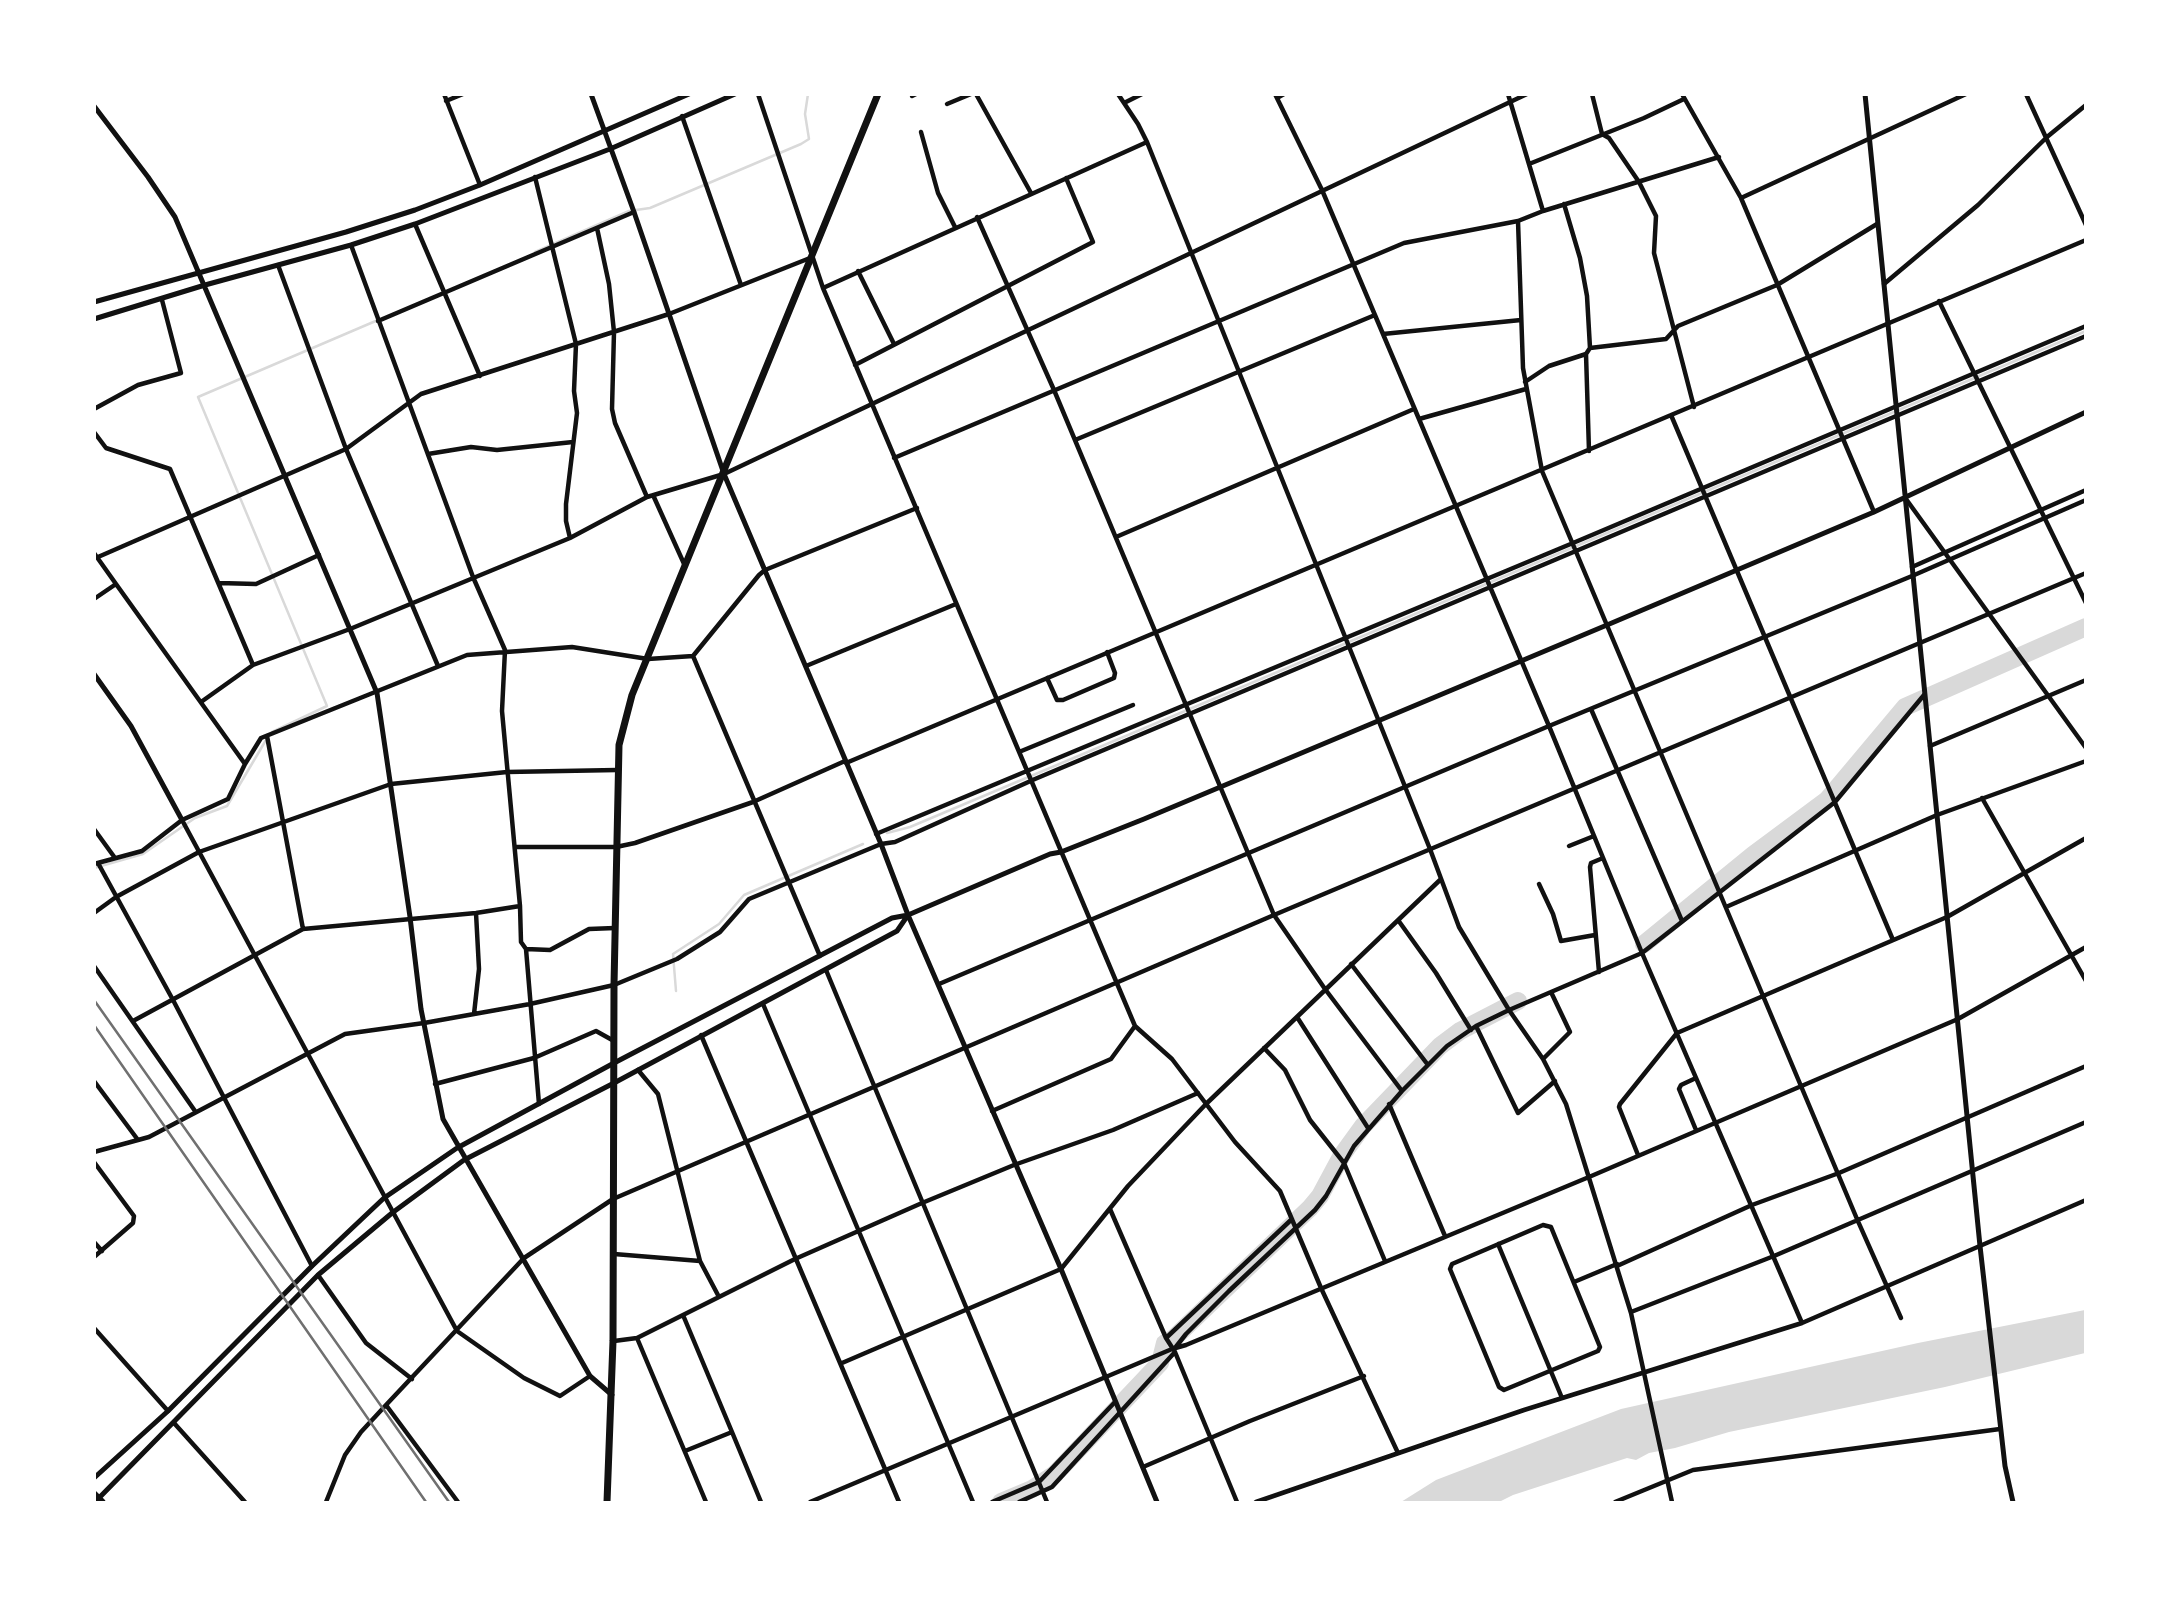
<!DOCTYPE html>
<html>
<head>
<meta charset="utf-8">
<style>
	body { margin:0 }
	#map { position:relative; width:2180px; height:1597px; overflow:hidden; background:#fff; font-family:"Titillium Web",sans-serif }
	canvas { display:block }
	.frame { position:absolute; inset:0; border:96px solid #fff; pointer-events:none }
</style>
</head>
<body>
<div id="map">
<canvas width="2180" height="1597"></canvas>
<div class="frame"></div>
</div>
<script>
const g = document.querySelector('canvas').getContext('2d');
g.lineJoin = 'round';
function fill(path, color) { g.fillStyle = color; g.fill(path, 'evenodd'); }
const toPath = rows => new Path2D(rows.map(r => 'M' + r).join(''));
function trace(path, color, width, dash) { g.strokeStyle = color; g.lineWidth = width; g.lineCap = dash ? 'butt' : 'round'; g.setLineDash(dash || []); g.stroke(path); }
fill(toPath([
	[2085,1310,2085,1353,1945,1387,1729,1432,1675,1448,1649,1453,1636,1460,1627,1458,1513,1495,1499,1502,1401,1502,1436,1480,1621,1409,1918,1343]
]), '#d9d9d9');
trace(toPath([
	[535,252,629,211,650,208,801,144,809,139,805,114,808,94],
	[272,732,327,706,198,397,378,320],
	[887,833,910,827,2086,331],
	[94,868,143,854,195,818,227,806,266,740],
	[676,991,673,954,719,924,744,895,863,844]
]), '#d9d9d9', 2.5);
trace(toPath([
	[1644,944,1753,855,1827,800,1905,707,2086,627],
	[1001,1502,1032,1489,1055,1474,1160,1363,1165,1343,1174,1338,1310,1208,1320,1196,1342,1155,1363,1126,1440,1046,1460,1031,1518,1001]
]), '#d9d9d9', 18);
trace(toPath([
	[444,94,480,185],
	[758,94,823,288,1135,1026,1172,1059,1235,1142,1280,1191,1321,1288,1398,1453],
	[976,94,1031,193],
	[1118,94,1138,124,1147,142,1430,849,1459,927,1509,1010,1543,1059,1566,1104,1631,1313,1672,1502],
	[1275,94,1322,190,1549,726,1642,953,1802,1323],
	[1508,94,1543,211,1719,157],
	[1592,94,1602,134,1609,138,1639,182,1656,216,1654,253,1694,407],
	[1682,94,1741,198,1874,512],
	[2026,94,2086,225],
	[912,96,916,94],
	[1277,98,1284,94],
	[446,101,463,94],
	[1124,103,1142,94],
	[947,104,971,94],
	[682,116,741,285],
	[921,132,938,193,955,227],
	[1529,164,1644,118,1684,99],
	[535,177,576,344,574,391,577,413,566,504,566,521,570,538],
	[1741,198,1966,94],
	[1564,204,1580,258,1587,296,1590,348],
	[1543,211,1518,221,1523,368,1542,471,1857,1219,1901,1318],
	[977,217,1054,390,1274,915,1325,989,1402,1091,1354,1146,1326,1196,1315,1210,1229,1291,1186,1334,1175,1348],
	[415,224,480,376],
	[597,228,609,284,614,332,612,409,615,423,647,497],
	[351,245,473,577,505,650,502,711,520,906,521,942,526,949,539,1104],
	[278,265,346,449,438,666],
	[858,271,894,344],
	[1884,284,1978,205,2047,137,2086,105],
	[823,288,1147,142],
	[1939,301,2086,603],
	[378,321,634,212],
	[1383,334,1521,320],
	[1586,354,1589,451],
	[855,365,1093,242,1066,178],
	[1525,382,1549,366,1586,354,1590,348,1666,339,1678,326,1777,285,1877,224],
	[94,409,138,385,181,373,162,300],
	[1671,415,1893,940],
	[1419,419,1526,389],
	[94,432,106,448,170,469,253,665],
	[1075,440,1375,315],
	[428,454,471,447,497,450,573,442],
	[894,458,1404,243,1518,221],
	[653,495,685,566],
	[1906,499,2086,748],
	[1116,537,1414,409],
	[94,553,116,584,94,599],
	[98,557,346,449,421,394,669,314,810,258],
	[1912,567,2086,490],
	[219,583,256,584,319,555],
	[116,584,245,764,261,738,467,655,572,647,648,659,693,656,759,575,765,570,917,508],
	[693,656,820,956],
	[806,666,956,604],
	[1047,678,1057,700,1063,700,1114,678,1115,673,1107,652],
	[201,702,253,665,350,629,570,538,647,497,724,474,1527,94],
	[1591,709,1682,921],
	[267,736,303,929],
	[1930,746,2086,680],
	[1019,752,1133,705],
	[846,763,2086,240],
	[1982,798,2086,981],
	[182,820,457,1331,524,1378,560,1396,590,1376],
	[94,829,115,858],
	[876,834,1573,543,2086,326],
	[1569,846,1594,836],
	[515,847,616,847,635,843,753,802,845,761],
	[98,863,173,1000,312,1266],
	[94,864,142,851,182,820,228,799,245,764],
	[1539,884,1553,914,1561,941,1595,935],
	[1726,907,1937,815,2086,761],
	[94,913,116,897,199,852,391,784,507,772,617,770],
	[1398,920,1436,973,1471,1030],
	[526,949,550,950,589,929,615,928],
	[1351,964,1428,1065],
	[94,966,195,1111],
	[826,970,1047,1502],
	[1599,972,1590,867,1591,863,1603,858],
	[939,984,1549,726,1912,576,2086,500],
	[763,1004,973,1502],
	[474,1014,479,969,476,913],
	[1297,1017,1368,1128],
	[133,1021,303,929,476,913,520,906],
	[1476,1026,1518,1113,1555,1081],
	[701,1035,899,1502],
	[1264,1048,1285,1070,1310,1120,1344,1163,1385,1261],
	[1543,1059,1570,1032,1551,992],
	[638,1070,658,1094,700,1261,719,1297],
	[1696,1078,1681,1085,1679,1089,1696,1130],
	[94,1081,138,1140],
	[435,1084,534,1058,596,1031,614,1041],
	[1402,1091,1447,1046,1476,1026,1509,1010,1642,953,1835,802,1924,695],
	[1389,1104,1445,1236],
	[992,1111,1111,1059,1135,1026],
	[94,1152,149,1137,345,1034,424,1023,530,1004,614,985,677,959,720,932,749,899,881,844,895,842,1035,779,2086,336],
	[1638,1155,1619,1107,1620,1104,1677,1033,1947,917,2086,838],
	[94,1162,134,1216,133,1223,94,1257],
	[1110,1209,1166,1338,1175,1352,1237,1502],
	[1543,1225,1551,1227,1600,1347,1598,1351,1504,1390,1499,1387,1450,1269,1452,1264,1543,1225],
	[94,1242,102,1251],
	[1498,1244,1562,1398],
	[614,1254,700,1261],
	[1617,1266,1752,1205,1839,1173,2086,1066],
	[318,1275,366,1343,412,1379],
	[1574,1282,1617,1264],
	[1631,1312,1774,1256,2086,1122],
	[683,1315,732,1432,685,1451],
	[94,1328,168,1411],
	[637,1338,795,1259,922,1203,1014,1165,1113,1130,1198,1093],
	[1166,1338,1292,1219],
	[614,1341,637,1338,706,1502],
	[842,1363,1061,1269,1128,1186,1206,1104,1441,879],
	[386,1405,458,1502],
	[174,1423,245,1502],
	[732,1432,761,1502],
	[1143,1467,1250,1421,1364,1376],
	[326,1502,345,1455,361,1432,386,1405,524,1258,613,1199,1274,915,2086,573],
	[810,1502,1172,1349,1186,1345,1589,1177,1958,1019,2086,947],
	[992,1502,1039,1482,1115,1402],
	[1019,1502,1052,1487,1175,1352],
	[1256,1502,1524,1410,1802,1323,2086,1200],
	[1615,1502,1693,1470,2000,1429]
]), '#111', 4.5);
trace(toPath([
	[591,94,634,212,724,474,881,844,908,915,1061,1269,1157,1502],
	[1865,94,1980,1246,2005,1466,2013,1502],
	[94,106,148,177,175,217,377,693,410,917,421,1009,443,1119,590,1376,612,1395],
	[94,302,346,232,415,210,480,185,689,94],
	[94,319,205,285,351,245,415,224,610,149,735,94],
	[94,674,131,726,182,820],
	[94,1478,168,1411,312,1266,384,1198,457,1148,614,1063,892,918,908,915,1050,854,1061,852,1144,819,1607,625,1874,512,2086,412],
	[95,1502,318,1275,392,1213,464,1160,614,1083,897,931,908,915]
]), '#111', 5);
trace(toPath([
	[94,1494,102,1502],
	[607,1502,613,1341,614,985,619,745,632,695,878,94]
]), '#111', 7);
trace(toPath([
	[94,1000,449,1502],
	[94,1025,426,1502]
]), '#707070', 2.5);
</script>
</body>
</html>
